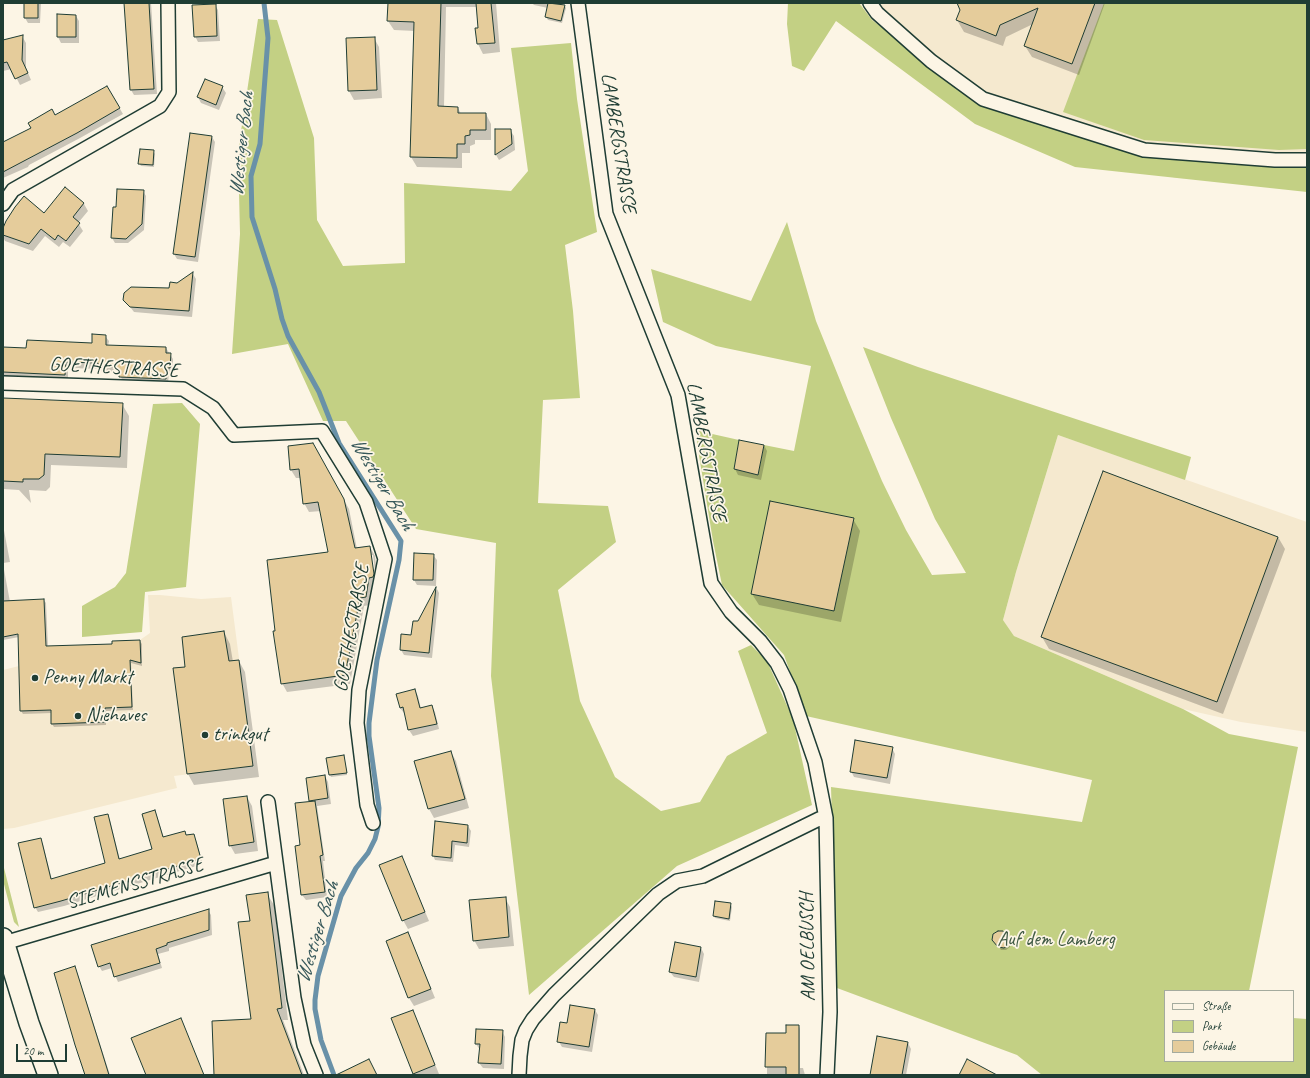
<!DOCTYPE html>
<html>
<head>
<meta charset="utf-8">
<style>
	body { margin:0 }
	#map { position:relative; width:1310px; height:1078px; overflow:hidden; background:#fcf5e5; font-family:Caveat,sans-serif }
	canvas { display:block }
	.frame { position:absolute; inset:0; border:4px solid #1f3d34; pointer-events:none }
	.legend { position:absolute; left:1164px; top:990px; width:130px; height:72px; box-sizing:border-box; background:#fcf5e5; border:1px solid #a4ab9e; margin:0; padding:5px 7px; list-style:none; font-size:12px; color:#1f3d34 }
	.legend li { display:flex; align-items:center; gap:8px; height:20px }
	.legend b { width:20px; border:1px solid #a4ab9e }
	.scale { position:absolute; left:16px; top:1044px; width:51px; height:18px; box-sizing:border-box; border:2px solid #1f3d34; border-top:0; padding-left:5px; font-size:12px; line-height:14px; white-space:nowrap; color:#1f3d34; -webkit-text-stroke:3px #fcf5e5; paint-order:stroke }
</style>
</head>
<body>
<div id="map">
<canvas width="1310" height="1078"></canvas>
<div class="frame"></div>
<ul class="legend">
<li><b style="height:5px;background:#fcf5e5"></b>Straße</li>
<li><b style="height:11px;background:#c3d084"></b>Park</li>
<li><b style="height:11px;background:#e5cc9b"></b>Gebäude</li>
</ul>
<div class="scale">20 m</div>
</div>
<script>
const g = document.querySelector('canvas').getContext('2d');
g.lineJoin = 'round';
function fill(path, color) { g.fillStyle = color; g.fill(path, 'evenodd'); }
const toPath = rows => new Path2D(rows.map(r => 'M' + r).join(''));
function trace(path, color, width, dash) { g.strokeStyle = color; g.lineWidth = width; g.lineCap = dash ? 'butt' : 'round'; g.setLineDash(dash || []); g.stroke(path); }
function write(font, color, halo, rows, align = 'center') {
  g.font = font + ' Caveat,sans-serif'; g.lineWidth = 3.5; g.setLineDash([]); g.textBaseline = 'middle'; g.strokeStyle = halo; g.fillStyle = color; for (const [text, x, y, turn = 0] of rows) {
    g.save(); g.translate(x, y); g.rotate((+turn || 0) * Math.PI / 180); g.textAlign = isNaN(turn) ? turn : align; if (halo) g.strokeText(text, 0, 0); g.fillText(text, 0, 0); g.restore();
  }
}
fill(toPath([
	[838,3,1307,3,1307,183,1176,178,978,120],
	[1058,435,1307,522,1307,732,1241,722,1183,709,1014,636,1003,620,1016,572],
	[148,595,160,595,201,599,231,597,253,766,174,776,177,788,14,828,3,829,3,670,19,666,18,647,112,644,112,641,140,640,150,633]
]), '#f5e9cf');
fill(toPath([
	[788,3,859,3,872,20,979,103,1141,155,1249,164,1307,167,1307,192,1075,167,975,124,836,21,804,71,792,66,787,24],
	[1104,3,1307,3,1307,149,1279,150,1144,140,1063,112],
	[258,19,277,20,314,138,317,220,343,266,405,263,404,183,511,191,528,171,511,48,571,43,577,99,597,232,565,245,573,311,580,398,543,400,538,503,608,506,616,542,558,590,580,701,615,777,661,811,700,802,727,756,767,733,738,651,751,645,767,661,793,719,812,805,677,866,529,995,491,676,496,543,416,529,346,421,323,421,288,344,232,354,240,234,238,151],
	[787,222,816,321,848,400,882,481,906,530,932,575,966,573,935,519,891,418,863,347,918,367,1191,457,1185,480,1058,435,1016,572,1003,620,1014,636,1183,709,1229,734,1298,747,1249,991,1165,991,1165,1061,1293,1061,1293,1018,1307,1019,1307,1075,1042,1075,1017,1055,837,988,831,787,1082,822,1092,780,806,716,784,655,722,585,713,541,697,443,699,431,739,440,734,469,758,475,764,445,794,451,811,366,716,346,663,322,651,269,751,301],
	[182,403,200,424,186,587,145,592,142,632,82,637,82,606,115,587,126,573,153,404],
	[4,868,19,927,14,922,6,892,3,880]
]), '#c3d084');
fill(toPath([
	[25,3,41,3,40,23,28,23,25,18],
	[125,3,151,3,157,94,134,95,131,90],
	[389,3,496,3,500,52,483,54,478,44,476,29,479,29,478,7,446,7,444,107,458,108,461,114,486,114,491,124,491,140,475,140,475,144,470,146,470,153,462,153,462,168,417,167,411,157,415,31,394,30,388,21],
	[532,3,552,3,564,5,566,8,562,23,548,20,546,17,548,8,534,5],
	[958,3,1105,3,1079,75,1032,57,1025,46,1033,24,1006,37,1003,46,964,32,957,20,961,10],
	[215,5,218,10,220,41,198,42,195,36],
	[58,16,76,16,79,21,79,43,61,43,58,37],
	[22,36,26,43,26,68,31,80,20,85,12,69,3,71,3,41],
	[374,38,379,47,382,98,354,100,349,91,347,39],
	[107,87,123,114,80,138,29,165,28,167,3,178,3,143,55,117],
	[222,87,226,93,219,110,201,103,198,97],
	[496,130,510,130,514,136,515,150,499,160,496,155],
	[212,137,215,142,198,262,177,259,174,254],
	[153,151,155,154,154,167,141,166,139,163],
	[65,189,84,204,88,211,78,223,83,231,70,247,63,242,59,247,45,236,33,251,5,241,3,237,3,230,44,214],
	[143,191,146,196,144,230,128,243,115,243,112,238,117,208],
	[193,274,196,279,192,317,134,312,124,299,170,290],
	[105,336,109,341,108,346,166,348,173,359,173,373,169,373,168,384,123,382,119,372,102,372,100,369,68,368,68,380,3,377,3,348,27,349,93,344],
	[3,399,122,404,129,416,127,468,51,465,50,487,46,491,29,490,31,503,19,490,3,489],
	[740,441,764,445,767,451,761,480,738,475,735,469],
	[313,445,349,509,357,549,370,547,375,556,378,583,370,605,364,606,350,684,287,692,282,683,329,553,321,511,309,512,304,503,301,478,296,478,291,470],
	[371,555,373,555,376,579,374,579],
	[853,519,860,531,841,622,759,605,752,594],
	[3,525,10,562,3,563],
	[1278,537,1285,549,1223,714,1049,649,1042,637],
	[433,555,437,560,436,586,417,585,414,580],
	[3,564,10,602,44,600,46,603,48,647,113,645,140,641,142,644,142,666,131,663,133,710,106,711,106,725,54,727,52,724,52,713,23,714,21,711,19,637,3,640],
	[437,589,439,593,432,658,404,655,401,650,412,636],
	[224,632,230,644,233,662,239,661,245,672,259,777,194,785,188,774,186,668],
	[415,690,418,696,421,709,432,706,435,712,439,729,413,736,409,730,405,713,404,713,400,708],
	[892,748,895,754,890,784,854,777,851,771],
	[451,752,456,761,469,808,434,818,429,809,415,762],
	[344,756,347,775,331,777,330,775],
	[325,776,328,782,331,804,317,806,325,861,323,861,327,897,306,900,302,895,301,846,311,802,310,801],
	[247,797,252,806,258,851,235,854,230,845],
	[155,811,157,816,164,838,184,832,187,836,193,835,196,840,203,864,64,906,38,912,35,907,40,839,43,844,52,880,107,864,107,815,110,820,120,860,154,849],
	[468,826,471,831,469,847,455,845,453,862,435,860,433,855],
	[401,857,406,866,429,921,408,929,403,920],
	[267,894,274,905,288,1020,283,1020,304,1075,218,1075,252,1020,251,922],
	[505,898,510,907,514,946,479,949,474,940],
	[730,904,732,907,730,921,715,918,714,916],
	[208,910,211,915,212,935,169,948,169,951,158,954,162,968,118,982,112,968,102,971,99,966],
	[407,934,412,942,435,998,414,1006,409,998,387,942],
	[1009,939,1010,942,1010,947,1006,950,1001,950,995,943],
	[701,948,704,954,699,982,674,977,670,972],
	[74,967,77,972,110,1075,86,1075],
	[595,1010,598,1015,592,1052,562,1047,559,1042,568,1024],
	[412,1011,417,1020,439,1074,415,1075,414,1074],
	[799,1026,800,1029,800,1068,803,1068,805,1075,767,1075,767,1034,787,1034],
	[502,1031,505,1037,504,1069,483,1068,479,1063,480,1050,476,1044],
	[908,1043,911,1049,906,1075,871,1075]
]), '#0003');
trace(toPath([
	[264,3,268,38,260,144,251,176,252,217,275,289,282,319,288,336,319,392,339,443,401,541,399,560,377,660,369,723,369,736,379,808,378,827,375,839,368,853,356,868,341,896,318,976,315,1000,315,1009,321,1040,334,1075]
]), '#6991a8', 5);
const building = toPath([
	[24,3,38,3,38,18,24,18,24,3],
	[124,3,149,3,154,89,130,90,124,3],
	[388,3,441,3,438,106,458,107,458,113,486,113,486,130,470,130,470,135,465,136,465,144,457,144,457,158,410,157,414,22,387,21,388,3],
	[476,3,491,3,495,43,477,44,475,28,478,28,476,3],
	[548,3,565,5,561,21,545,17,548,3],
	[957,3,1095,3,1072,64,1024,46,1038,8,1000,25,996,36,956,20,960,10,957,3],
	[216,4,217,36,194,37,192,5,216,4],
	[57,14,76,15,76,37,57,37,57,14],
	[23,35,22,60,28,73,15,79,7,62,3,63,3,40,23,35],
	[375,37,377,90,348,91,346,38,375,37],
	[205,79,223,86,216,105,197,97,205,79],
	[107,86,120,108,77,133,3,172,3,142,31,128,28,123,52,109,55,115,107,86],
	[495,129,511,129,512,144,495,155,495,129],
	[190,133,212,136,195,257,173,254,190,133],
	[140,149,154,150,153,165,138,164,140,149],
	[65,187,84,203,73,217,80,223,66,241,58,235,55,240,41,229,29,244,3,235,3,228,6,221,15,207,24,196,44,213,65,187],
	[117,189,144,190,142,224,126,239,111,238,113,207,116,207,117,189],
	[193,272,189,311,130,307,123,300,124,293,131,287,169,288,170,282,177,283,193,272],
	[92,334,106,335,106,345,166,347,166,353,171,353,170,368,166,368,166,379,119,377,119,369,116,369,116,367,98,366,98,363,66,362,65,375,3,372,3,347,26,348,27,340,92,343,92,334],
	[3,398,123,403,120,457,45,454,44,475,39,479,23,479,23,482,3,481,3,398],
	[739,440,764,445,758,475,734,469,739,440],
	[313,443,344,499,355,548,370,546,374,574,373,577,369,578,366,597,360,598,345,675,281,684,273,631,275,631,267,560,328,552,318,502,303,504,299,469,290,470,288,446,313,443],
	[1103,471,1278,537,1217,702,1041,637,1103,471],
	[770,501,854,518,834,611,751,594,770,501],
	[414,553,434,554,433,580,413,580,414,553],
	[436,587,429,653,400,650,401,634,411,635,413,621,418,621,436,587],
	[44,599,46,646,112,644,112,641,140,640,141,663,130,660,132,707,105,708,105,722,51,724,51,710,20,711,18,634,3,637,3,601,44,599],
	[224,631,229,661,239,660,253,766,187,774,173,668,185,667,182,637,224,631],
	[415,689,420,708,432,705,437,724,408,730,403,707,400,708,396,694,415,689],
	[855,740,893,747,887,778,850,772,855,740],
	[451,751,465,799,428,809,414,761,451,751],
	[344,755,347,773,329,775,326,758,344,755],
	[325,775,328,798,309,801,306,778,325,775],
	[247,796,254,842,229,846,223,799,247,796],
	[315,801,323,855,320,856,325,892,301,895,295,846,300,845,295,803,315,801],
	[155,810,163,837,185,831,186,835,194,834,201,859,61,901,34,908,18,843,41,838,51,879,105,863,94,817,108,814,119,859,152,849,142,814,155,810],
	[435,821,468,825,467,843,452,841,451,858,432,856,435,821],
	[402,856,425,912,402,921,379,865,402,856],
	[268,892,282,1008,277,1009,302,1075,214,1075,212,1021,251,1019,238,922,250,921,246,895,268,892],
	[506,897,509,937,473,941,469,900,506,897],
	[715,901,731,903,729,919,713,916,715,901],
	[209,909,209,930,167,943,167,945,156,949,160,963,114,977,110,963,98,967,91,945,209,909],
	[998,931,1003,931,1009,939,1009,945,1004,948,998,947,992,940,993,934,998,931],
	[408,932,431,989,408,998,386,941,408,932],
	[675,942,701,947,696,977,669,972,675,942],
	[75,966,101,1049,109,1075,85,1075,75,1045,54,973,75,966],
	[570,1005,595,1009,589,1047,557,1042,560,1022,567,1023,570,1005],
	[413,1010,435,1065,413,1074,391,1018,413,1010],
	[181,1018,204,1075,146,1075,131,1038,181,1018],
	[786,1025,799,1025,799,1075,786,1075,786,1067,765,1067,766,1033,786,1033,786,1025],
	[476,1029,503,1030,501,1064,478,1063,480,1044,475,1044,476,1029],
	[877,1036,908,1042,902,1075,870,1075,877,1036],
	[369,1059,377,1075,336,1075,369,1059],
	[967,1059,997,1075,959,1075,967,1059]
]);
fill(building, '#e5cc9b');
trace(building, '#1f3d34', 1);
const minor = toPath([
	[578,3,606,214,678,395,711,583,731,612,760,641,777,663,790,689,815,762,826,818,830,1012,827,1075],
	[870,3,877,13,931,61,983,99,1144,150,1275,160,1307,160],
	[3,204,13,190,160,106,169,92,168,3],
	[3,383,183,389,213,408,234,435,322,431,366,502,385,559,359,690,357,723,367,805,373,823],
	[268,802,294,998,304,1045,316,1075],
	[4,943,276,863],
	[519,1075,520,1056,522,1040,526,1030,533,1019,554,995,658,894,677,881,703,876,819,819,826,818]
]);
const secondary = toPath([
	[3,938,29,1023,48,1075]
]);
trace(minor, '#1f3d34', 16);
trace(secondary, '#1f3d34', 22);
trace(minor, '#fcf5e5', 13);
trace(secondary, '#fcf5e5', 19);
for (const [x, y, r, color] of [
	[35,678,4,"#1f3d34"],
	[78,716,4,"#1f3d34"],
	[205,735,4,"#1f3d34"]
]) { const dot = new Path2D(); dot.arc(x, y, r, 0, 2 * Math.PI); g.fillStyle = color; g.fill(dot); trace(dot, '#fcf5e5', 1.5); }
write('20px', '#1f3d34', '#fcf5e5', [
	["LAMBERGSTRASSE",618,143,81],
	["GOETHESTRASSE",114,368,3],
	["LAMBERGSTRASSE",706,452,79],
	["GOETHESTRASSE",352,628,-80],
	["SIEMENSSTRASSE",135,884,-16],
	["AM OELBUSCH",808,947,-91]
]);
write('20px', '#1f3d34', '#fcf5e5', [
	["Penny Markt",43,678],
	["Niehaves",86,716],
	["trinkgut",213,735]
], 'left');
write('20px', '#405a44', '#fcf5e5', [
	["Auf dem Lamberg",1056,940]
]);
write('italic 21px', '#38595b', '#fcf5e5', [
	["Westiger Bach",242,144,-84],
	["Westiger Bach",382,484,59],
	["Westiger Bach",318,932,-73]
]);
</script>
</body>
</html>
